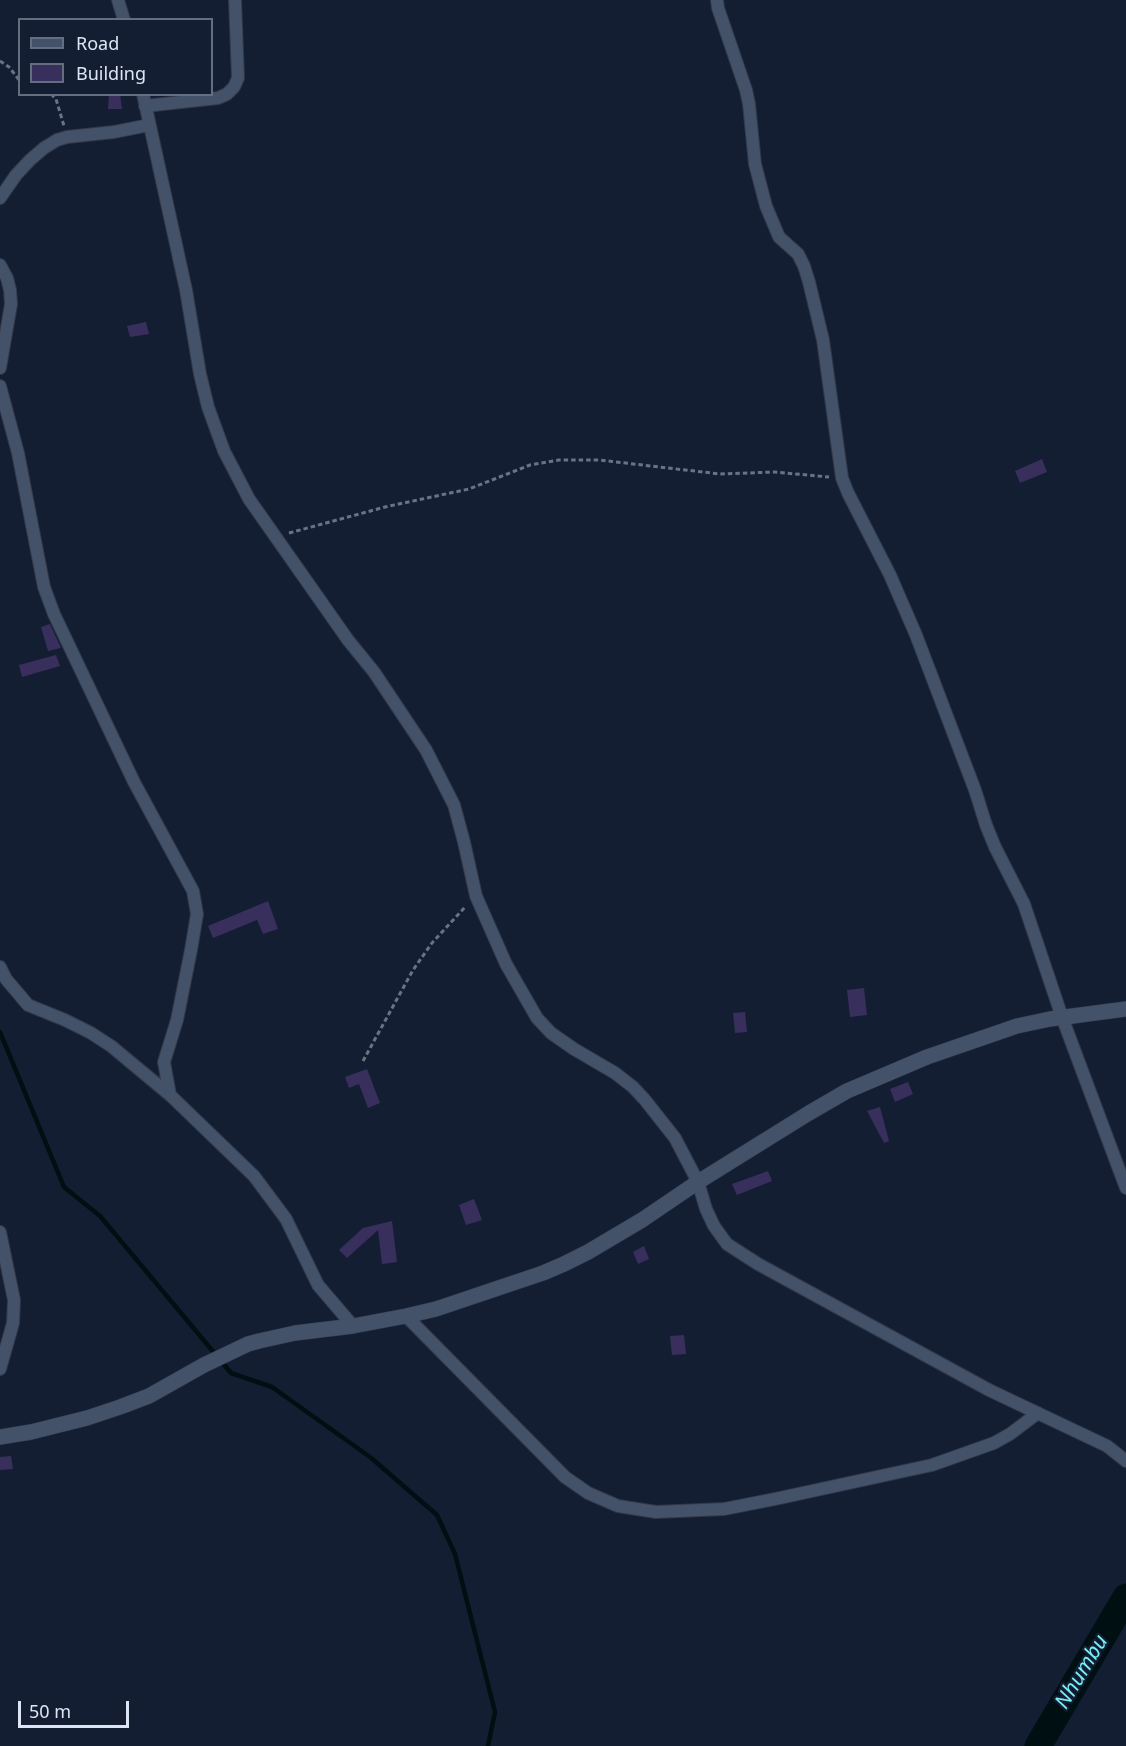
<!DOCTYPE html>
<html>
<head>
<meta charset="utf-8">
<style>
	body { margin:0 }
	#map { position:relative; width:1126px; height:1746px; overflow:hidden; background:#131e33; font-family:"Noto Sans",sans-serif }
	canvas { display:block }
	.legend { position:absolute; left:18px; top:18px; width:195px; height:78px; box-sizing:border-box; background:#131e33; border:2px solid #646e80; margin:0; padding:8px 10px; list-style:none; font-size:18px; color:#dde5f4 }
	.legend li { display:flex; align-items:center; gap:12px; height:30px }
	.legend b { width:30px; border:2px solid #646e80 }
	.scale { position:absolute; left:18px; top:1701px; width:111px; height:27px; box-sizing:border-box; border:3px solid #dde5f4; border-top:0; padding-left:8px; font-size:18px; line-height:21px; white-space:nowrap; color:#dde5f4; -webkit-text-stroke:4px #131e33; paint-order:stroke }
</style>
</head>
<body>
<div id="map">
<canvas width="1126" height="1746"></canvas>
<ul class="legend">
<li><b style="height:8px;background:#435169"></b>Road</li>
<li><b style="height:16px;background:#392f5c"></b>Building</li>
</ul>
<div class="scale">50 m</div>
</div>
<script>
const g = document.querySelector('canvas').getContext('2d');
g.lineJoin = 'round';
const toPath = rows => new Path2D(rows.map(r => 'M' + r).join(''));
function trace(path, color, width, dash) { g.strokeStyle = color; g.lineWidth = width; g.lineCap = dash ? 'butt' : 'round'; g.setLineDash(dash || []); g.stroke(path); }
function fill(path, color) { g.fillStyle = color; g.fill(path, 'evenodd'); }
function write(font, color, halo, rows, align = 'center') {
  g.font = font + ' "Noto Sans",sans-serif'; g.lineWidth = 4.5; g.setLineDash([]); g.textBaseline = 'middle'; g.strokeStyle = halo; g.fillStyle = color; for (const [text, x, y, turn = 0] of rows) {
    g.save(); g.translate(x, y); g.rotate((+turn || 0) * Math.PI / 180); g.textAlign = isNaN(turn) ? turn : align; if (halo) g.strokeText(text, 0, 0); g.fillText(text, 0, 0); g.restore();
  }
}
trace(toPath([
	[0,1032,64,1187,100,1216,231,1373,272,1387,370,1457,437,1515,455,1554,495,1712,488,1746]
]), '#000f11', 4.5);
trace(toPath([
	[1038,1746,1126,1597]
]), '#000f11', 27);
fill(toPath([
	[109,94,120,94,122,109,108,109],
	[146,322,149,334,130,337,127,326],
	[1042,459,1047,472,1020,483,1015,471],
	[50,624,61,648,48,651,41,627],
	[56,655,60,666,22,677,19,665],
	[268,901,278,929,263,934,257,920,213,938,208,926],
	[864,988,867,1015,850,1017,847,990],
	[745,1012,747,1032,735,1033,733,1013],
	[367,1069,380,1103,368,1108,359,1084,349,1088,345,1077],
	[908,1082,913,1094,895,1102,890,1089],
	[880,1107,889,1141,884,1143,867,1111],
	[768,1171,772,1181,737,1195,732,1184],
	[474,1199,482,1220,466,1225,459,1205],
	[392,1221,397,1262,382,1264,378,1230,347,1258,339,1250,363,1228],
	[644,1246,649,1259,638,1264,633,1252],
	[684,1335,686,1354,672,1355,670,1336],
	[11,1456,13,1469,0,1470,0,1457]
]), '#392f5c');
const minor = toPath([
	[118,0,124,20],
	[717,0,718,8,746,90,749,104,755,164,766,206,779,237,798,254,804,266,809,282,823,340,842,478,848,493,890,575,916,635,975,790,986,825,995,847,1024,904,1062,1017,1126,1188],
	[143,94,186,290,200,374,208,407,224,451,249,499,348,640,374,672,426,750,454,805,464,842,476,896,506,964,537,1018,551,1033,574,1049,615,1073,633,1087,645,1100,675,1138,698,1182,706,1209,714,1226,727,1244,758,1264,989,1390,1107,1446,1126,1461],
	[145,106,218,98,227,94,234,87,238,78,235,0],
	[0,198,16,175,30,160,44,148,57,140,67,137,114,132,149,125],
	[0,265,7,278,10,290,11,304,0,368],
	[0,386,18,453,44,587,54,614,134,782,193,891,197,914,191,950,177,1020,164,1062,170,1095],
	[0,967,6,979,28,1005,65,1020,91,1033,111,1046,170,1095,254,1176,286,1219,318,1285,353,1326],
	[0,1232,14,1300,13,1323,0,1369],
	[406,1316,565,1477,588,1493,618,1506,656,1512,724,1509,775,1499,932,1465,994,1443,1010,1434,1038,1413]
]);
const tertiary = toPath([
	[0,1437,31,1432,87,1418,120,1407,149,1396,204,1365,248,1344,259,1341,295,1333,353,1326,406,1316,436,1309,543,1273,564,1264,588,1252,642,1220,698,1182,809,1113,847,1091,927,1057,1017,1026,1050,1019,1126,1009]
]);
trace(minor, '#32384a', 14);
trace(tertiary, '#32384a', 16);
trace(toPath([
	[0,61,9,67,20,81],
	[51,94,56,99,64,126],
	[289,533,385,507,469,489,530,465,559,460,599,460,720,474,774,472,829,477],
	[363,1061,413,970,432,943,466,906]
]), '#6a7386', 3, [4.5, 3]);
trace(minor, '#435169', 12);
trace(tertiary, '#435169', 15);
write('italic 21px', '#78eef7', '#131e33', [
	["Nhumbu",1082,1672,-59]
]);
</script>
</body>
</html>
